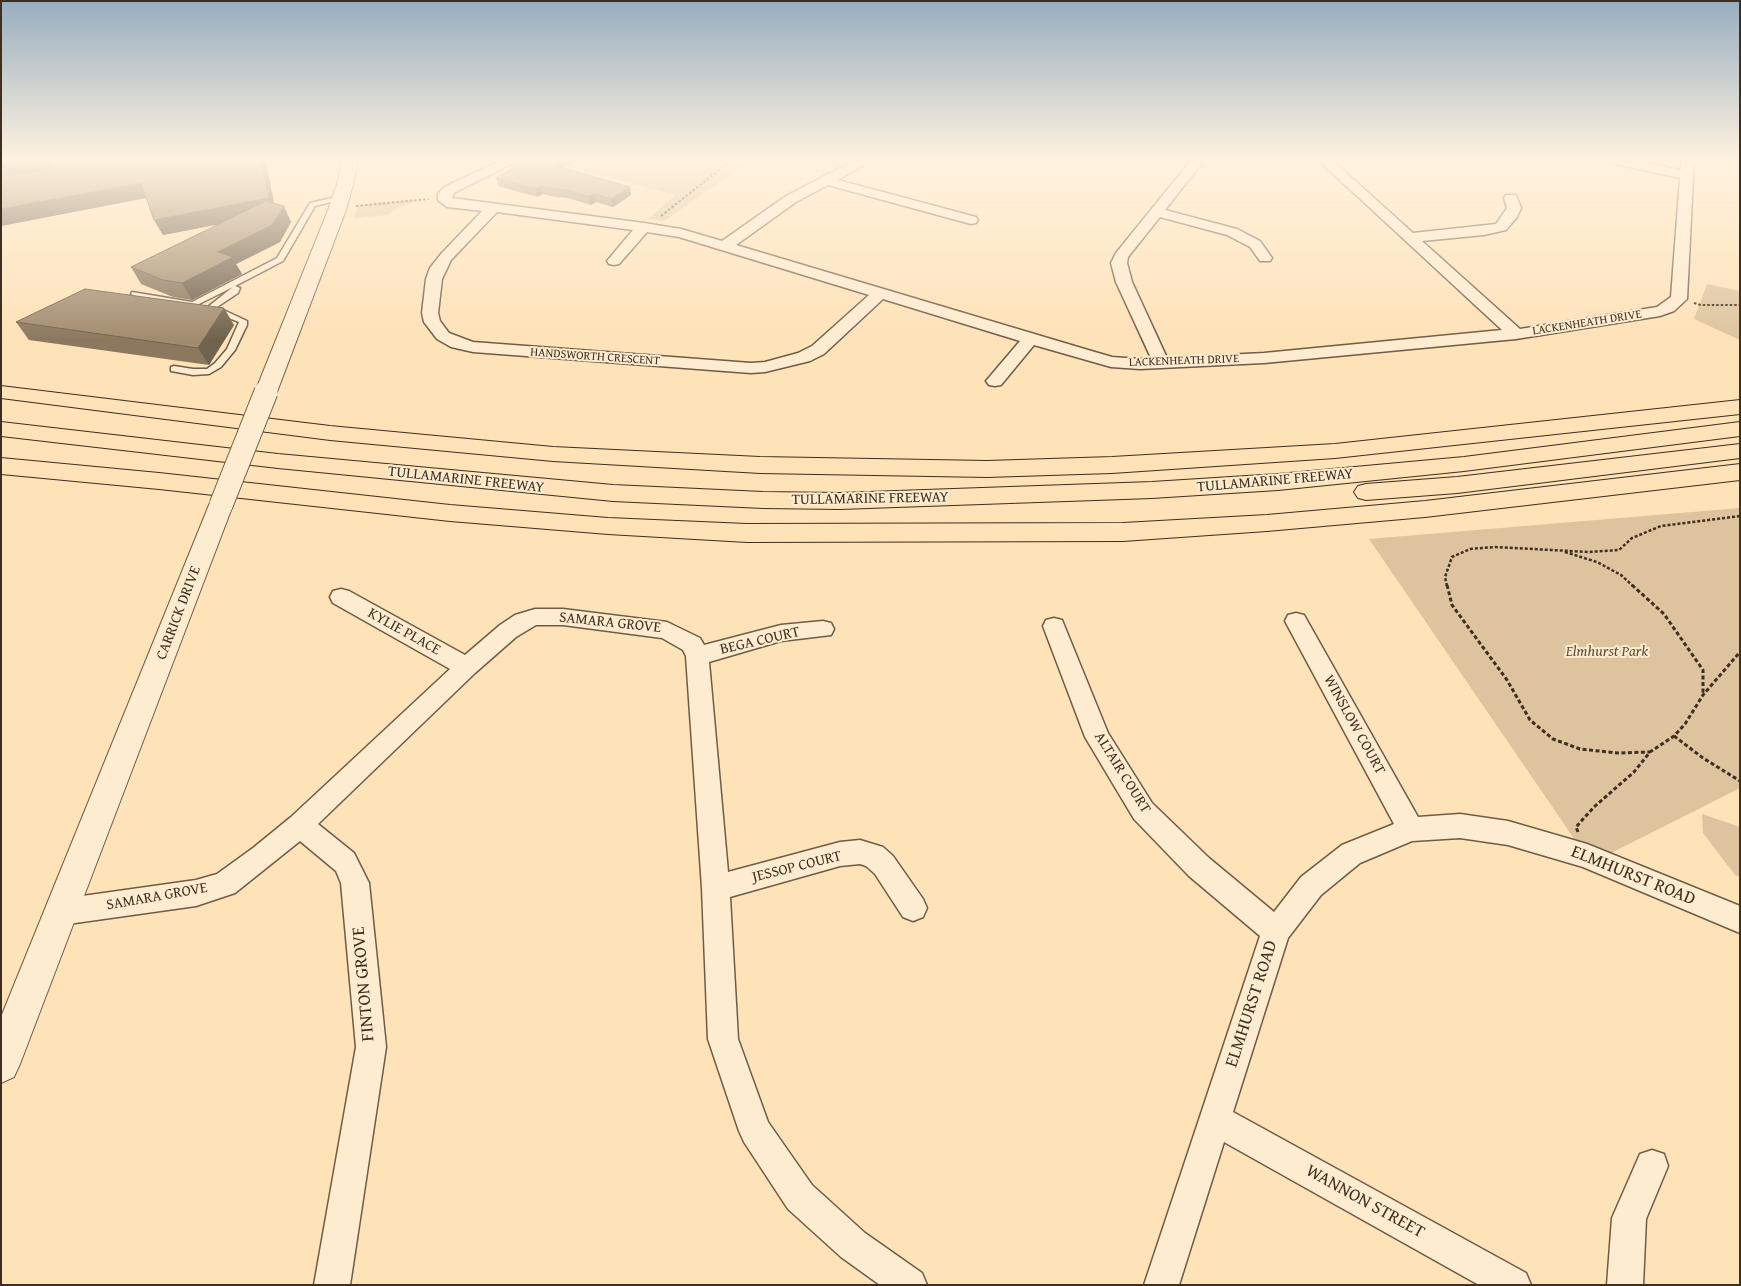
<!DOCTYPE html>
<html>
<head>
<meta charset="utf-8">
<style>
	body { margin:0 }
	#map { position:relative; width:1741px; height:1286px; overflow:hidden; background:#fee2b8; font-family:"Gentium Book Plus",serif }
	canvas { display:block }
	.frame { position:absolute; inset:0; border:2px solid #3e2f20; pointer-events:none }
</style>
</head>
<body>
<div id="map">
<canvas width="1741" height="1286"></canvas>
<div class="frame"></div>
</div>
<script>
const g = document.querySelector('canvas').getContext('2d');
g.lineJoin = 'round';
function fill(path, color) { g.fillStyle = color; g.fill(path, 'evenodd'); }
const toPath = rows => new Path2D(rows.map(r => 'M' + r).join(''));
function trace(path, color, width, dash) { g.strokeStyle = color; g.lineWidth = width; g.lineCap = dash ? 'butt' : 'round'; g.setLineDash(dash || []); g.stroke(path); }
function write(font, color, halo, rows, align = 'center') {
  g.font = font + ' "Gentium Book Plus",serif'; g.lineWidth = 4; g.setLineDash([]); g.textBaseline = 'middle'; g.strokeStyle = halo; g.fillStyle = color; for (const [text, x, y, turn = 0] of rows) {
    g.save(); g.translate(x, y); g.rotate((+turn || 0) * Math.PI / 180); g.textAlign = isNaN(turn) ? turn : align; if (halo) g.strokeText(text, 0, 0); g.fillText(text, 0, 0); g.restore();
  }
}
fill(toPath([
	[603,159,753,159,664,221,648,219,675,195,584,171],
	[414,199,411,203,396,209,388,215,354,218,358,205],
	[1707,284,1740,291,1740,340,1694,319],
	[1740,508,1740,788,1611,853,1575,840,1369,539],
	[1702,814,1740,827,1740,877,1735,875,1703,833]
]), '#ddc49e');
const service = toPath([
	[341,196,343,197,343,199,315,206,283,261,235,286,240,288,238,293,217,307,247,321,247,325,235,350,221,367,209,374,193,375,171,371,171,367,174,366,193,369,207,369,215,363,227,349,239,322,211,311,209,306,233,287,193,307,135,296,131,294,132,292,192,302,277,258,310,203,341,196]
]);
const minor = toPath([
	[504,159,521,159,454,193,452,198,644,223,681,229,722,241,786,196,857,159,874,159,838,180,976,217,978,220,976,223,971,224,828,185,796,202,736,245,1088,350,1112,357,1140,359,1151,358,1116,282,1111,263,1116,253,1192,159,1205,159,1165,210,1237,229,1260,241,1272,258,1270,261,1260,261,1250,247,1227,235,1160,217,1128,257,1127,263,1132,282,1167,358,1264,353,1502,330,1317,159,1331,159,1413,233,1496,224,1507,208,1504,198,1506,195,1516,195,1521,208,1517,217,1506,230,1484,235,1422,241,1520,329,1657,307,1671,297,1680,178,1610,163,1604,159,1631,159,1681,170,1681,159,1694,159,1687,299,1674,311,1660,316,1516,339,1264,363,1140,369,1111,367,1034,345,1001,385,995,386,989,385,986,381,1020,341,883,299,824,354,810,361,765,372,751,373,473,352,451,347,437,339,424,322,422,313,426,279,430,268,441,254,482,211,447,207,438,200,438,194,444,187,504,159],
	[497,212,633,230,607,261,609,264,614,265,619,264,647,232,679,237,869,295,812,346,798,353,765,362,751,363,473,342,449,333,440,321,438,313,442,279,451,260,497,212],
	[341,589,349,591,465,655,500,625,515,615,535,609,563,609,667,622,700,638,704,645,781,625,823,621,831,623,834,629,831,635,781,641,709,662,728,872,840,842,860,840,883,847,893,856,923,899,927,908,923,917,913,921,903,917,875,874,866,866,860,864,840,866,730,897,738,1039,768,1122,812,1185,865,1233,922,1273,927,1285,880,1285,841,1257,788,1209,744,1142,739,1131,708,1039,702,888,686,656,683,650,662,638,563,625,536,625,516,637,475,673,318,824,354,853,369,883,386,1047,350,1285,314,1285,356,1047,341,883,336,871,300,841,235,893,196,906,61,925,51,921,47,912,51,903,61,899,196,880,217,874,253,848,291,817,450,669,333,603,330,597,333,591,341,589],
	[1296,613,1304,615,1418,817,1460,814,1508,821,1587,844,1740,906,1740,933,1583,867,1508,845,1460,838,1412,841,1360,863,1321,895,1288,938,1233,1112,1526,1273,1531,1285,1479,1285,1224,1142,1179,1285,1144,1285,1260,936,1189,876,1134,819,1085,737,1043,626,1046,620,1054,618,1062,620,1108,733,1152,803,1209,858,1274,912,1301,877,1342,845,1394,824,1285,621,1288,615,1296,613],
	[1652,1150,1664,1154,1668,1166,1646,1219,1643,1285,1607,1285,1612,1218,1640,1154,1652,1150]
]);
const tertiary = toPath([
	[342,159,358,159,354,181,346,210,277,392,274,397,266,398,258,397,255,392,328,210,338,181,342,159],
	[221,497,230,499,233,505,20,1064,14,1077,1,1083,1,1017,209,505,212,499,221,497]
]);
const motorway = toPath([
	[1,386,330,426,553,447,760,457,987,461,1112,457,1335,444,1740,400,1740,414,1335,458,1112,473,987,477,760,473,553,461,330,440,1,398,1,386],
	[1,422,278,454,613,485,763,492,840,493,1152,482,1278,474,1464,457,1740,422,1740,436,1464,471,1278,490,1152,498,840,509,763,508,613,501,278,468,1,436,1,422],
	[1740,444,1740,458,1457,493,1366,500,1358,498,1354,492,1358,486,1366,484,1457,477,1740,444],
	[1,458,159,473,450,505,608,518,747,524,1123,523,1267,515,1425,501,1740,464,1740,480,1425,517,1267,531,1123,541,747,542,608,534,450,521,159,489,1,474,1,458]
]);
trace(service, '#6e5c46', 3);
trace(minor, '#6e5c46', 3);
trace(tertiary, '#6e5c46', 2);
trace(motorway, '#3e2f20', 2);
trace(toPath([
	[356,206,429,199],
	[661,216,733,159],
	[1694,303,1701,305,1740,305]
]), '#3e2f20', 2, [2.5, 2]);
trace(toPath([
	[1565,552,1597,562,1621,575,1633,586],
	[1447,586,1445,577,1452,557,1470,549,1495,547,1589,552,1619,550,1632,538,1661,526,1740,516]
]), '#3e2f20', 2.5, [3, 2]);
trace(toPath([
	[1447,585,1452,605,1507,680,1530,720,1553,739,1580,749,1618,753,1650,752],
	[1632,585,1664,614,1703,670,1703,695],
	[1674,736,1703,758,1740,781],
	[1578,832,1576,827,1594,807,1634,772,1650,752,1674,736,1685,724,1703,695,1740,652]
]), '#3e2f20', 3, [4, 2.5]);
fill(service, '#feecd1');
fill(minor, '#feecd1');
fill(tertiary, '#feecd1');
fill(motorway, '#fee2b8');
const tertiaryBridge = toPath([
	[221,505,266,392]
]);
trace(tertiaryBridge, '#6e5c46', 25, []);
trace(tertiaryBridge, '#feecd1', 23);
fill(toPath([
	[529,159,579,159,564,168,631,195,613,207,596,202,591,205,568,198,554,197,543,194,537,197,498,186,496,178],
	[266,163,274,203,291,222,280,242,236,264,242,274,192,300,173,297,141,284,131,267,220,224,163,235,154,220,146,198,1,226],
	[16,322,234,325,209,365,29,340]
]), '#8b785f');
fill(toPath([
	[19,159,100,159,1,180,1,163],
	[261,159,281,159,266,163,276,213,163,235,154,220],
	[563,159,579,159,560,170,555,164],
	[141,183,150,197,1,226,1,209],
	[541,186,543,194,537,197,535,189],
	[630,187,631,195,613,207,611,199],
	[594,194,596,202,591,205,589,197],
	[284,206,291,222,280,242,236,264,242,274,192,300,182,283,218,252],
	[224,308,234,325,209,365,198,348]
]), '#71624e');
const building = toPath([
	[1,159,19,159,1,163,1,159],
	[57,159,261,159,269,198,154,220,141,183,1,209,1,170,7,169,8,174,12,176,51,168,54,160,57,159],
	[529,159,563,159,555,164,558,165,556,166,630,187,611,199,594,194,589,197,566,190,552,189,541,186,535,189,496,178,529,159],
	[266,201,284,206,272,225,218,252,233,257,182,283,163,280,131,267,266,201],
	[85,289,224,308,198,348,16,322,85,289]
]);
fill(building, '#a28c6f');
trace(building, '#71624e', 1);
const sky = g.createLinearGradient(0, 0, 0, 340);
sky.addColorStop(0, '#97aec0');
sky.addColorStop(0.47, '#fff2df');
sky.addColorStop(1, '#fff2df00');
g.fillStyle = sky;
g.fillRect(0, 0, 1741, 340);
write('12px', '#3e2f20', '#feecd1', [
	["LACKENHEATH DRIVE",1587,323,-9],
	["HANDSWORTH CRESCENT",595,357,4],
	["LACKENHEATH DRIVE",1184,361,-2]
]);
write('15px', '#3e2f20', '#feecd1', [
	["TULLAMARINE FREEWAY",466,480,6],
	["TULLAMARINE FREEWAY",1275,481,-5],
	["TULLAMARINE FREEWAY",870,499,-1],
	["CARRICK DRIVE",179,613,-69],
	["SAMARA GROVE",610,623,6],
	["KYLIE PLACE",404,632,29],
	["BEGA COURT",760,641,-13],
	["WINSLOW COURT",1354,725,61],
	["ALTAIR COURT",1122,773,58],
	["JESSOP COURT",797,867,-14],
	["SAMARA GROVE",157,897,-10]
]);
write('italic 15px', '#5e4d39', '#feecd1', [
	["Elmhurst Park",1607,652]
]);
write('18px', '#3e2f20', '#feecd1', [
	["ELMHURST ROAD",1633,876,22],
	["FINTON GROVE",364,984,-95],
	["ELMHURST ROAD",1252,1004,-72],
	["WANNON STREET",1365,1202,29]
]);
</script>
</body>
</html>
